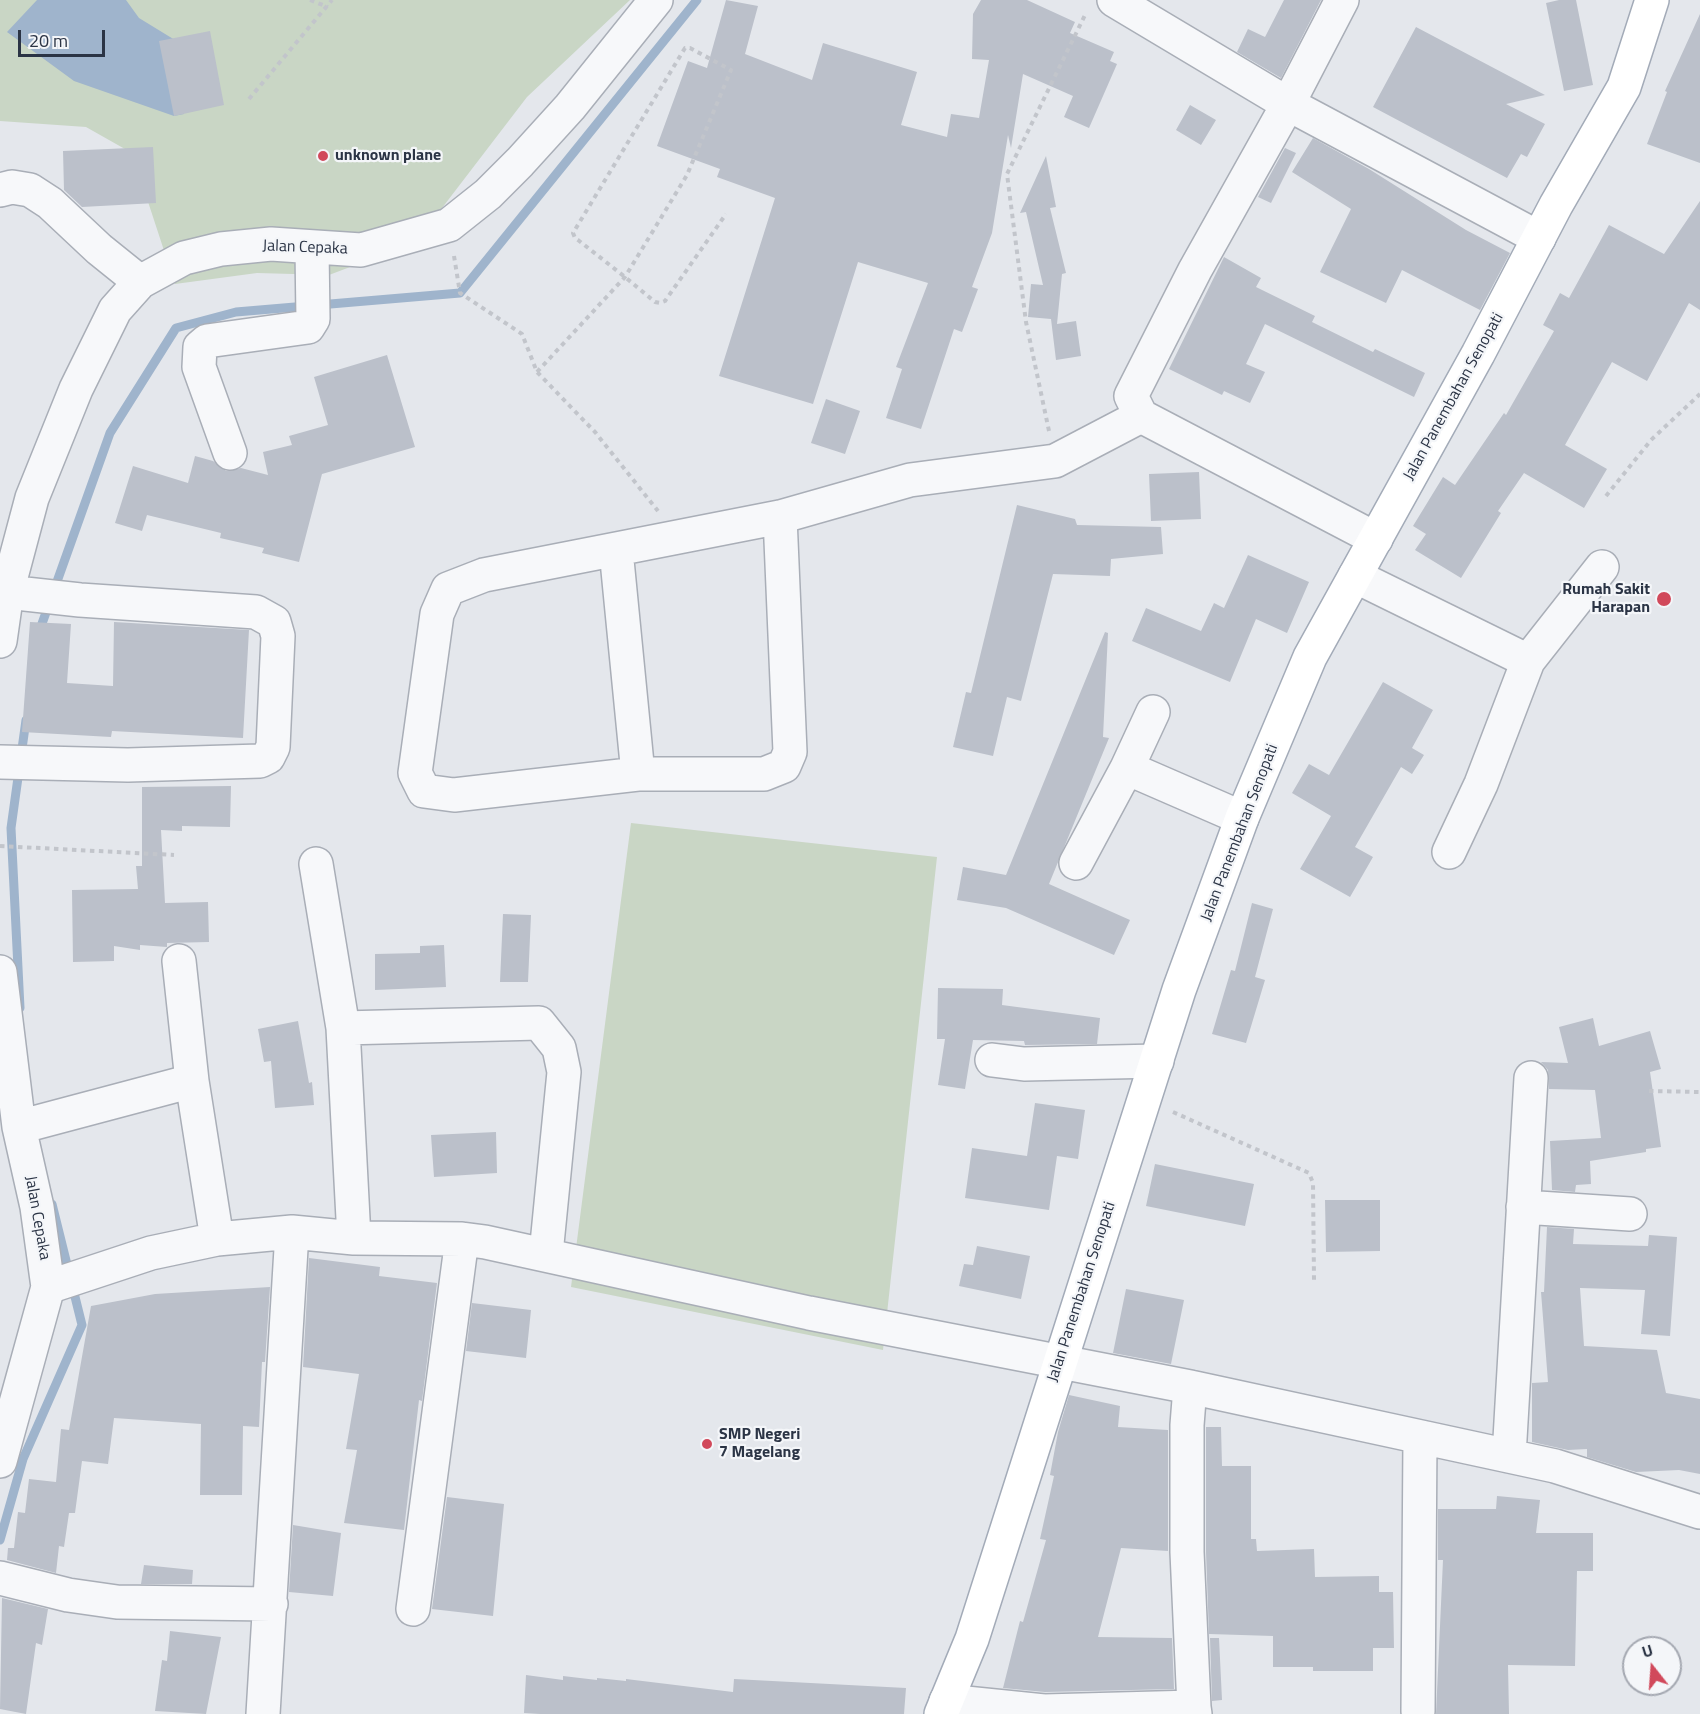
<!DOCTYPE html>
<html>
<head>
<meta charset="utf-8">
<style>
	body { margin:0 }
	#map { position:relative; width:1700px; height:1714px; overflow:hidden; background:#e4e7ec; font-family:"Titillium Web",sans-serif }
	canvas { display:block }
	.north { position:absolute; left:1622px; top:1636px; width:60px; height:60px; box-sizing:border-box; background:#f4f6f9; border:2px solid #a4a8b1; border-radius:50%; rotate:343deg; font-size:16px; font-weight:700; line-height:24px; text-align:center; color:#2b3445 }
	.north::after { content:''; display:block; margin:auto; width:21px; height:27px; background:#d1495b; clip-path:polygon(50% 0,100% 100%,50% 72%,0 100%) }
	.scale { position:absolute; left:18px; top:30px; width:87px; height:27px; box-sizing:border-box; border:3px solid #2b3445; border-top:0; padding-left:8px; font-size:18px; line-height:21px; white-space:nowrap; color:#2b3445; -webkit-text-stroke:4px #f4f6f9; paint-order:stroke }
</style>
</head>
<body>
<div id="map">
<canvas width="1700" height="1714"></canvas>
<div class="north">U</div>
<div class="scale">20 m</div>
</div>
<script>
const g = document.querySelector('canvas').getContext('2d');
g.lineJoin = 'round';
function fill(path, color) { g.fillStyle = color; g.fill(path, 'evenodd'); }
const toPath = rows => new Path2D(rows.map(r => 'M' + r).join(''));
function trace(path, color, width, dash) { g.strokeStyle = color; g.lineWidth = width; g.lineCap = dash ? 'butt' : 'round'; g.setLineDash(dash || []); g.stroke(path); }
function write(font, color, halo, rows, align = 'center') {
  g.font = font + ' "Titillium Web",sans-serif'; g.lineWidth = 4.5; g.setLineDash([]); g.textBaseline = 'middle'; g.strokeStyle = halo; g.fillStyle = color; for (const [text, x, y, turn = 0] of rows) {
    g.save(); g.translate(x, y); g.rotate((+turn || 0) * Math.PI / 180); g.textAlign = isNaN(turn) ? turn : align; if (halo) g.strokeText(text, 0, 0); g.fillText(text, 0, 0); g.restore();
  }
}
fill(toPath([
	[0,0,630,0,527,97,416,242,329,275,257,273,175,284,132,153,86,127,0,121],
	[631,823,937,857,883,1350,571,1287]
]), '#c9d6c5');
fill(toPath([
	[37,0,126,0,139,18,188,48,184,114,174,116,74,81,7,32]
]), '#9fb4cc');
trace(toPath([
	[39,632,110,433,176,328,236,312,460,293,697,0],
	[20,1008,11,828,26,720],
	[0,1540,23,1459,82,1325,52,1204]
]), '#9fb4cc', 9);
fill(toPath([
	[726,0,758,6,745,54,812,80,823,43,917,72,901,125,947,137,951,114,979,118,989,60,972,59,973,14,981,0,1027,0,1075,22,1070,33,1114,52,1110,61,1117,64,1089,128,1064,117,1073,96,1023,74,1011,148,1008,135,992,233,972,287,978,289,962,332,954,329,921,429,886,418,902,369,896,367,928,283,858,262,813,404,719,376,775,198,717,177,720,169,657,146,688,61,707,68],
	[1284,0,1321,0,1281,78,1237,52,1248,29,1265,37],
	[1559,0,1576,0,1593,85,1564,91,1546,3],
	[1700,14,1700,163,1647,144,1667,92,1665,91],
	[1416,27,1545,95,1506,104,1545,124,1527,157,1521,154,1507,178,1373,107],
	[210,31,224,105,174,116,159,41],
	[1190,105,1216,120,1201,145,1176,130],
	[1313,138,1369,169,1466,230,1510,253,1480,310,1402,270,1386,303,1320,272,1351,209,1292,172],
	[153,147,156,203,82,207,64,190,63,151],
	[1285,148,1296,153,1271,203,1258,197],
	[1046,156,1056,207,1050,208,1066,273,1062,274,1057,324,1076,321,1081,356,1056,360,1051,319,1028,317,1031,284,1043,285,1026,212,1020,213],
	[1700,201,1700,310,1689,303,1647,381,1612,362,1565,445,1607,469,1584,508,1524,473,1498,511,1501,513,1461,578,1415,550,1426,534,1413,526,1443,477,1455,485,1504,413,1506,415,1554,331,1543,325,1560,293,1569,298,1609,225,1664,254],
	[1224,257,1261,278,1256,287,1315,316,1312,322,1373,352,1375,349,1425,373,1414,397,1265,324,1246,364,1265,372,1250,403,1224,391,1222,395,1169,369],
	[387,355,415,447,322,474,299,562,262,553,264,548,220,538,221,533,147,515,142,531,115,523,133,466,188,483,195,456,213,461,226,471,241,468,268,475,263,452,292,445,289,436,328,425,314,377],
	[826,399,860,411,845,454,811,443],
	[1199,472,1201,519,1151,521,1149,474],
	[1017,505,1075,519,1077,525,1161,527,1163,554,1111,559,1110,576,1053,574,1021,701,1007,697,993,756,953,747,966,692,971,693],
	[1248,555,1309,582,1287,633,1256,619,1230,682,1132,641,1146,608,1201,631,1214,603,1224,608],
	[30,622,71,624,67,683,113,686,114,622,249,630,243,738,112,731,111,737,22,732],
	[1105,632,1108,633,1103,737,1109,738,1049,884,1130,920,1114,955,1006,908,957,900,963,867,1006,875],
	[1383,682,1433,710,1412,748,1424,755,1412,774,1401,767,1355,847,1373,857,1350,897,1300,869,1331,816,1292,793,1309,764,1329,775],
	[231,786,230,827,182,826,182,831,161,830,165,903,208,902,209,942,167,943,167,947,140,945,140,950,114,946,114,961,73,962,72,890,138,889,136,866,142,866,142,787],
	[1252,903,1273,909,1255,977,1265,980,1246,1043,1212,1034,1231,970,1235,971],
	[503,914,531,915,528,982,500,982],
	[444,945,446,987,375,990,375,954,420,953,420,946],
	[938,988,1003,989,1002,1005,1100,1018,1097,1044,1025,1045,1024,1041,973,1040,965,1089,938,1085,945,1039,937,1039],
	[1593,1018,1599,1046,1650,1031,1661,1069,1650,1072,1661,1147,1646,1149,1646,1152,1590,1161,1591,1184,1576,1185,1575,1192,1552,1190,1550,1141,1601,1138,1595,1090,1549,1089,1548,1070,1541,1062,1568,1063,1559,1027],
	[298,1021,309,1083,312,1082,314,1105,275,1108,271,1061,264,1062,258,1029],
	[1035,1103,1085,1110,1078,1159,1057,1156,1049,1210,965,1198,972,1148,1027,1156],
	[496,1132,497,1173,434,1177,431,1135],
	[1155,1164,1254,1184,1245,1226,1146,1206],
	[1325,1200,1380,1200,1380,1251,1326,1252],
	[1547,1227,1574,1229,1573,1244,1648,1246,1649,1235,1677,1237,1670,1336,1641,1334,1645,1290,1580,1288,1584,1346,1657,1350,1666,1393,1700,1399,1700,1474,1679,1470,1636,1472,1587,1457,1587,1449,1568,1450,1532,1442,1532,1383,1548,1382,1541,1292,1544,1292],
	[977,1246,1030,1256,1021,1299,959,1286,964,1264,973,1265],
	[309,1258,380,1267,379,1276,437,1283,422,1401,419,1400,404,1530,344,1523,357,1450,346,1449,359,1374,303,1367],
	[270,1287,265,1362,262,1362,259,1427,243,1426,242,1495,200,1495,201,1424,114,1418,108,1464,82,1461,75,1513,69,1513,64,1547,59,1546,56,1573,7,1560,8,1548,14,1548,18,1512,25,1513,29,1479,56,1482,61,1429,69,1430,91,1306,155,1294],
	[1126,1289,1184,1300,1171,1364,1113,1353],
	[472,1303,531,1310,526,1358,466,1351],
	[1069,1395,1120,1406,1118,1427,1168,1430,1168,1551,1121,1548,1098,1637,1172,1638,1174,1689,1045,1692,1003,1688,1020,1621,1023,1622,1046,1540,1040,1539,1054,1476,1050,1475,1058,1432],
	[1206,1427,1221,1427,1222,1466,1251,1466,1251,1539,1256,1539,1257,1551,1314,1549,1315,1577,1379,1576,1379,1592,1393,1592,1394,1648,1373,1648,1373,1671,1313,1671,1313,1667,1273,1667,1273,1636,1209,1634,1206,1552],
	[1497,1496,1540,1500,1536,1533,1593,1533,1593,1571,1577,1571,1575,1666,1508,1665,1509,1714,1436,1714,1443,1560,1438,1560,1438,1509,1496,1509],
	[447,1497,504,1504,493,1616,432,1609],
	[293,1525,341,1533,333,1596,289,1592],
	[144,1565,193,1570,192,1584,141,1584],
	[2,1598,48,1609,42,1645,36,1643,26,1714,0,1709],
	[170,1631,221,1637,206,1714,155,1711,162,1660,167,1661],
	[1210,1638,1219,1638,1222,1700,1212,1701],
	[526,1675,563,1680,563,1676,597,1680,597,1678,626,1681,626,1679,733,1692,734,1679,906,1688,904,1714,540,1714,524,1713]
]), '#bbc0ca');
const minor = toPath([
	[1114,0,1288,104,1539,238],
	[1342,0,1288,104,1195,270,1131,396,1141,416,1376,539],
	[0,190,12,187,30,190,50,203,99,249,140,282],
	[230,453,199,367,200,347,207,341,308,327,313,319,312,249],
	[780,517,790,752,784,766,764,774,638,774,454,795,424,791,415,773,437,614,448,589,484,575,780,517,910,480,1055,461,1141,416],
	[616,550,638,774],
	[1355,576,1528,661],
	[0,641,7,592,32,498,76,389,115,310,140,282,184,258,221,249,271,244,361,250,449,225,488,194,520,162,570,107,656,0],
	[0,762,128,765,260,761,268,757,273,747,278,636,274,622,256,612,80,600,7,592],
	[1127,768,1153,712],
	[1449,852,1481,784,1528,661,1602,567],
	[1076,863,1127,768,1242,818],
	[316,864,343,1028,354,1238],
	[179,961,192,1081,217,1239],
	[0,972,19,1127,37,1207,48,1287,0,1461],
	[343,1028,539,1023,559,1048,564,1072,546,1254],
	[992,1060,1024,1064,1157,1061],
	[19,1127,192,1081],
	[1523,1207,1630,1214],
	[48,1287,151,1253,217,1239,292,1232,354,1238,462,1239,485,1242,809,1313,1190,1387,1555,1466,1700,1512],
	[1190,1387,1187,1425,1187,1552,1194,1707],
	[1509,1456,1531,1078],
	[0,1578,68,1595,117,1602,271,1604],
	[413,1609,462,1239],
	[946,1701,1044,1711,1194,1707,1195,1714],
	[1418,1711,1420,1438],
	[263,1714,292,1232]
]);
const major = toPath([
	[941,1714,972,1639,1179,990,1242,818,1310,657,1478,354,1556,205,1624,87,1652,0]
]);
trace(minor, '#a9aeb7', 36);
trace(major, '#a3abb8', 36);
trace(toPath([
	[310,0,328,7],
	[249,99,332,0],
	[454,256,460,293,522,334,537,372,595,432,658,511],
	[537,372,625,277,687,175,731,70,690,48,685,48,573,233,575,238,578,240,625,277,655,302,660,303,665,301,726,214],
	[1049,431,1026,322,1007,174,1086,13],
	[1606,496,1651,440,1700,394],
	[0,846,174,855],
	[1649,1091,1700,1092],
	[1173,1112,1309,1173,1313,1183,1314,1280]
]), '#c2c5cb', 4, [4.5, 4.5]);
trace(minor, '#f7f8fa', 33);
trace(major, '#fff', 33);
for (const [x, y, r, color] of [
	[323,156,6,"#d1495b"],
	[1664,599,8,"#d1495b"],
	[707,1444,6,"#d1495b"]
]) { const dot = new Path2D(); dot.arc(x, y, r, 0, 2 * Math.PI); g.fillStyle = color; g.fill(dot); trace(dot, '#f4f6f9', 2); }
write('bold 16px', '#2b3445', '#f4f6f9', [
	["unknown plane",335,156],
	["Rumah Sakit",1650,590,"right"],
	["Harapan",1650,608,"right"],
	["SMP Negeri",719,1435],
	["7 Magelang",719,1453]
], 'left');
write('16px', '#2b3445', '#f4f6f9', [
	["Jalan Cepaka",305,248,2],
	["Jalan Panembahan Senopati",1454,397,-61],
	["Jalan Panembahan Senopati",1240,833,-69],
	["Jalan Cepaka",37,1218,80],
	["Jalan Panembahan Senopati",1082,1292,-72]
]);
</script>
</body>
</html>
